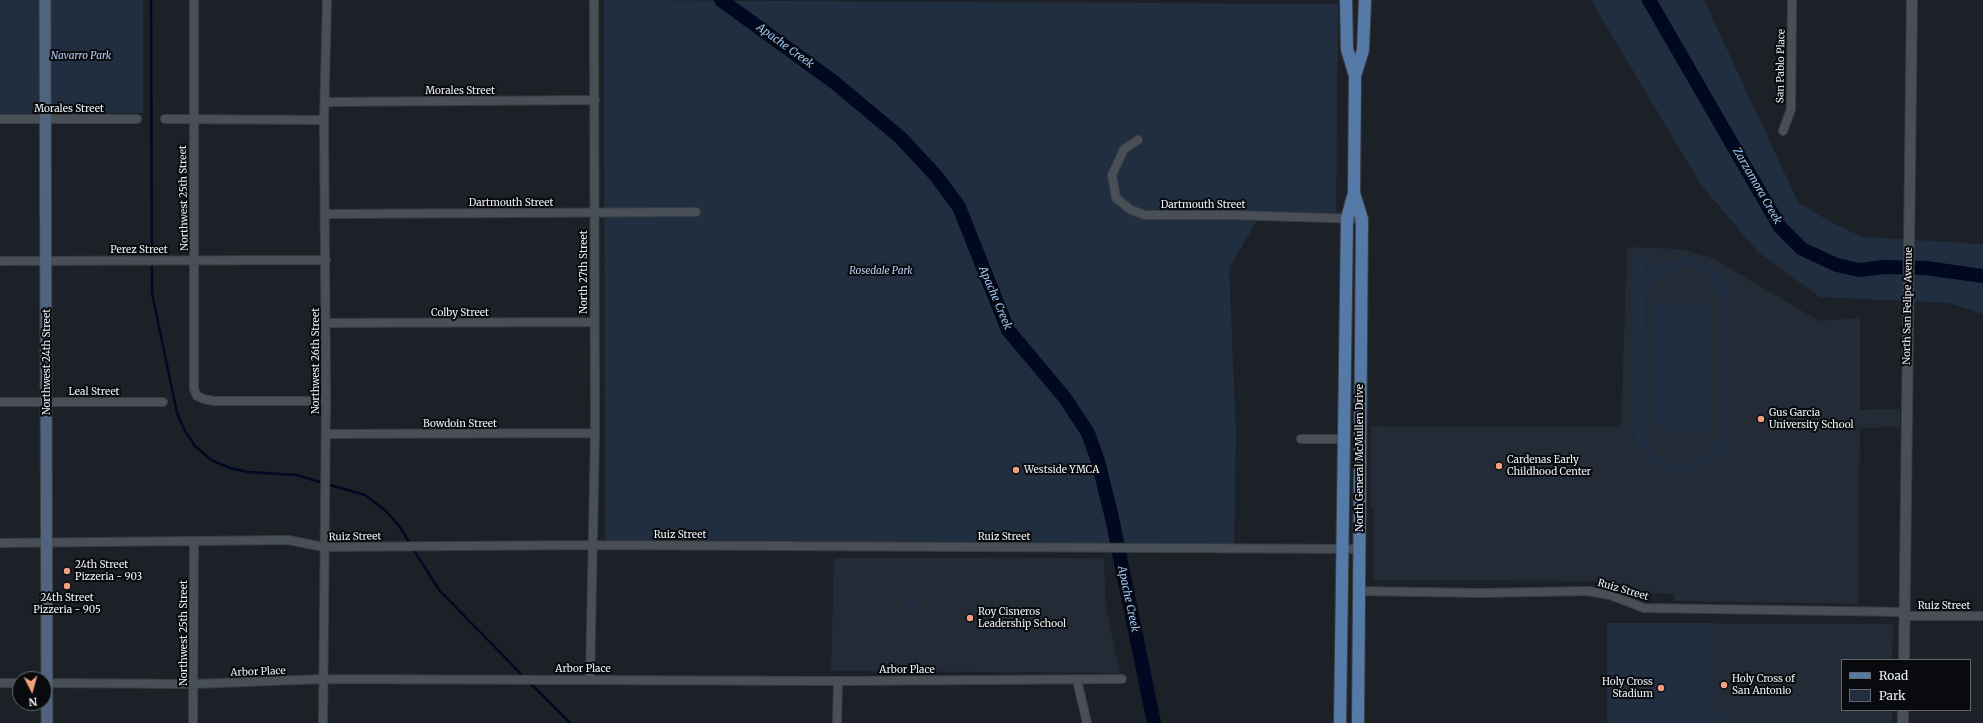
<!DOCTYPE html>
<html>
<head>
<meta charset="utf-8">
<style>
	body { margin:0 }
	#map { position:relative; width:1983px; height:723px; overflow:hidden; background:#1c2127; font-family:Merriweather,serif }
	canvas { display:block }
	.legend { position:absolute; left:1841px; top:659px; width:130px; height:52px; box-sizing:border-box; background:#080a0d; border:1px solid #64666a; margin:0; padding:5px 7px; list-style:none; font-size:12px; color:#edf0f5 }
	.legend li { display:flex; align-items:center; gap:8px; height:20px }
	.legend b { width:20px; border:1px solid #64666a }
	.north { position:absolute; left:12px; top:671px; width:40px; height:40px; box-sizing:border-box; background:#080a0d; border:1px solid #64666a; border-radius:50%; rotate:174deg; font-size:11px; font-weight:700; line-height:16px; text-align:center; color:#edf0f5 }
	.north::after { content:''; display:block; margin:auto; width:14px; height:18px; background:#f1a17d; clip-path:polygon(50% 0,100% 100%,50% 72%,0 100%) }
</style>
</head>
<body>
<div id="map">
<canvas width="1983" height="723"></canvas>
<ul class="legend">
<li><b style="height:5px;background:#567aa7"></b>Road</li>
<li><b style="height:11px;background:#202e40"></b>Park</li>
</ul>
<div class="north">N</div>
</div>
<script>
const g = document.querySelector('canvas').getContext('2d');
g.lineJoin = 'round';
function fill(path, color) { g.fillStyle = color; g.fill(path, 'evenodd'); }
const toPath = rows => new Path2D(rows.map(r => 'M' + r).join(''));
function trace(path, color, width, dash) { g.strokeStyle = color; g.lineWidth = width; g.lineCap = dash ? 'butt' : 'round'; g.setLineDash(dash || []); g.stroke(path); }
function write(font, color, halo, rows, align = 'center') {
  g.font = font + ' Merriweather,serif'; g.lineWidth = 4; g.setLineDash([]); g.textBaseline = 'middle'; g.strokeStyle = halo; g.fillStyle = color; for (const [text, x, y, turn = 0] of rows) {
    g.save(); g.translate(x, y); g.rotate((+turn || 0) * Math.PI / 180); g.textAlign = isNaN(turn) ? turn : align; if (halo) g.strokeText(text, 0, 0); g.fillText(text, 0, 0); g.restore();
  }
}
fill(toPath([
	[1627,247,1681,249,1713,258,1819,321,1860,318,1860,410,1900,409,1900,427,1860,428,1858,604,1674,601,1675,594,1627,593,1612,586,1612,581,1374,580,1374,509,1371,508,1371,426,1621,427],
	[834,558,1104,558,1106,607,1120,673,831,671],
	[1607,623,1893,624,1892,660,1842,660,1842,710,1892,710,1892,723,1607,723]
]), '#222b36');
fill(toPath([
	[0,0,143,0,143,113,0,114],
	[604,0,1338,4,1336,223,1257,221,1229,268,1236,432,1234,544,605,540],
	[1591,0,1704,0,1798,202,1832,223,1863,237,1983,244,1983,314,1948,303,1820,297,1758,252,1702,186],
	[1634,257,1644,257,1644,277,1648,272,1664,262,1683,258,1691,258,1700,261,1716,271,1723,278,1729,289,1731,305,1730,460,1721,460,1721,454,1703,469,1684,473,1675,473,1655,464,1648,459,1638,444,1633,424],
	[1686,267,1695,269,1712,280,1721,297,1721,427,1720,437,1714,448,1706,456,1686,464,1676,464,1658,455,1650,447,1643,429,1644,303,1646,294,1657,278,1666,272],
	[1654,302,1712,302,1711,431,1653,430],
	[911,584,915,585,917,589,917,591,912,588,910,589,914,594,912,595,908,593,906,590],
	[917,596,917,613,898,613,904,605,906,597,913,598],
	[1607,623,1714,623,1715,710,1723,711,1723,723,1607,723]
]), '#202e40');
trace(toPath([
	[151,0,152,293,177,413,185,431,195,446,211,460,230,468,248,472,296,475,365,495,386,511,400,527,410,544],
	[413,549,440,591,524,677],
	[529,682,570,723]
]), '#000822', 2.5);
trace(toPath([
	[721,0,834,82,901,138,937,177,959,207,1008,330,1065,398,1088,433,1098,461,1112,518,1154,723],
	[1649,0,1780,227,1802,249,1837,265,1859,270,1884,267,1926,268,1983,276]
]), '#000822', 14);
const minor = toPath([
	[194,0,194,389,197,396,204,399,214,401,326,401],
	[325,102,595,100],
	[0,119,137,119],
	[165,119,324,120],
	[1783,131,1791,109,1792,0],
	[1138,140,1124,149,1112,175,1116,198,1131,210,1145,215,1232,215,1362,219],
	[325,214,696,212],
	[0,261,326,260],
	[326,323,594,322],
	[0,402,163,402],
	[326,434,595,433],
	[1301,439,1343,439],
	[0,543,288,540,324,547,593,545,1360,549],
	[1359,591,1480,593,1588,591,1610,595,1644,608,1904,612],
	[1904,616,1983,616],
	[590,679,595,433,594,0],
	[1077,680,1087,723],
	[0,683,20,683],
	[44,683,194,684,323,679,838,681,1122,679],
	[193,723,194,542],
	[323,723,326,401,324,120,327,0],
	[837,723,838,681]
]);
const tertiary = toPath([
	[1904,660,1912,0],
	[1903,723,1903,710]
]);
const secondary = toPath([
	[45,0,47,723]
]);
const primary = toPath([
	[1346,0,1347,49,1355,76],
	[1354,193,1362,219,1358,723],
	[1340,723,1347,218,1354,193,1355,76,1363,50,1365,0]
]);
trace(minor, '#3a3d42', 10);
trace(tertiary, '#3a3d42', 12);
trace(secondary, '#3a3d42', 13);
trace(primary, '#3a3d42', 14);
trace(minor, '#494f57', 8);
trace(tertiary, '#494f57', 10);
trace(secondary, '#50647f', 11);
trace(primary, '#567aa7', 12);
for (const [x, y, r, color] of [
	[1761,419,4,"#f1a17d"],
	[1499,466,4,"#f1a17d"],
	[1016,470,4,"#f1a17d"],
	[67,571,4,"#f1a17d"],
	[67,586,4,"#f1a17d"],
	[970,618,4,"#f1a17d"],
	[1724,685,4,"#f1a17d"],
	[1661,688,4,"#f1a17d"]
]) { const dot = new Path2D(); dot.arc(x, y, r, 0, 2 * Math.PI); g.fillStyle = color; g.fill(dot); trace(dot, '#080a0d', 1.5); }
write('italic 10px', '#b9d2f4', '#080a0d', [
	["Navarro Park",81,56],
	["Rosedale Park",881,271]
]);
write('10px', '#edf0f5', '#080a0d', [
	["San Pablo Place",1781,66,-89],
	["Morales Street",460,91],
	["Morales Street",69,109],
	["Northwest 25th Street",184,198,-91],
	["Dartmouth Street",511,203],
	["Dartmouth Street",1203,205],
	["Perez Street",139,250],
	["North 27th Street",584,272,-90],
	["North San Felipe Avenue",1908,306,-89],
	["Colby Street",460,313],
	["Northwest 26th Street",316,361,-90],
	["Northwest 24th Street",47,362,-90],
	["Leal Street",94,392],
	["Bowdoin Street",460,424],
	["North General McMullen Drive",1360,458,-90],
	["Ruiz Street",680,535],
	["Ruiz Street",355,537,-1],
	["Ruiz Street",1004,537],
	["Ruiz Street",1623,590,16],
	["Ruiz Street",1944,606],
	["Northwest 25th Street",184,633,-90],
	["Arbor Place",583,669],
	["Arbor Place",907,670],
	["Arbor Place",258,672,-2]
]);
write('10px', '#edf0f5', '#080a0d', [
	["Gus Garcia",1769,413],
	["University School",1769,425],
	["Cardenas Early",1507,460],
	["Childhood Center",1507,472],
	["Westside YMCA",1024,470],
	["24th Street",75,565],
	["Pizzeria - 903",75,577],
	["24th Street",67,598,"center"],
	["Pizzeria - 905",67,610,"center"],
	["Roy Cisneros",978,612],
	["Leadership School",978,624],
	["Holy Cross of",1732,679],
	["San Antonio",1732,691],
	["Holy Cross",1653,682,"right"],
	["Stadium",1653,694,"right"]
], 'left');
write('italic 11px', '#9bc6fd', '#080a0d', [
	["Apache Creek",785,46,36],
	["Zarzamora Creek",1757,186,60],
	["Apache Creek",995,298,67],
	["Apache Creek",1128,599,78]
]);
</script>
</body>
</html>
